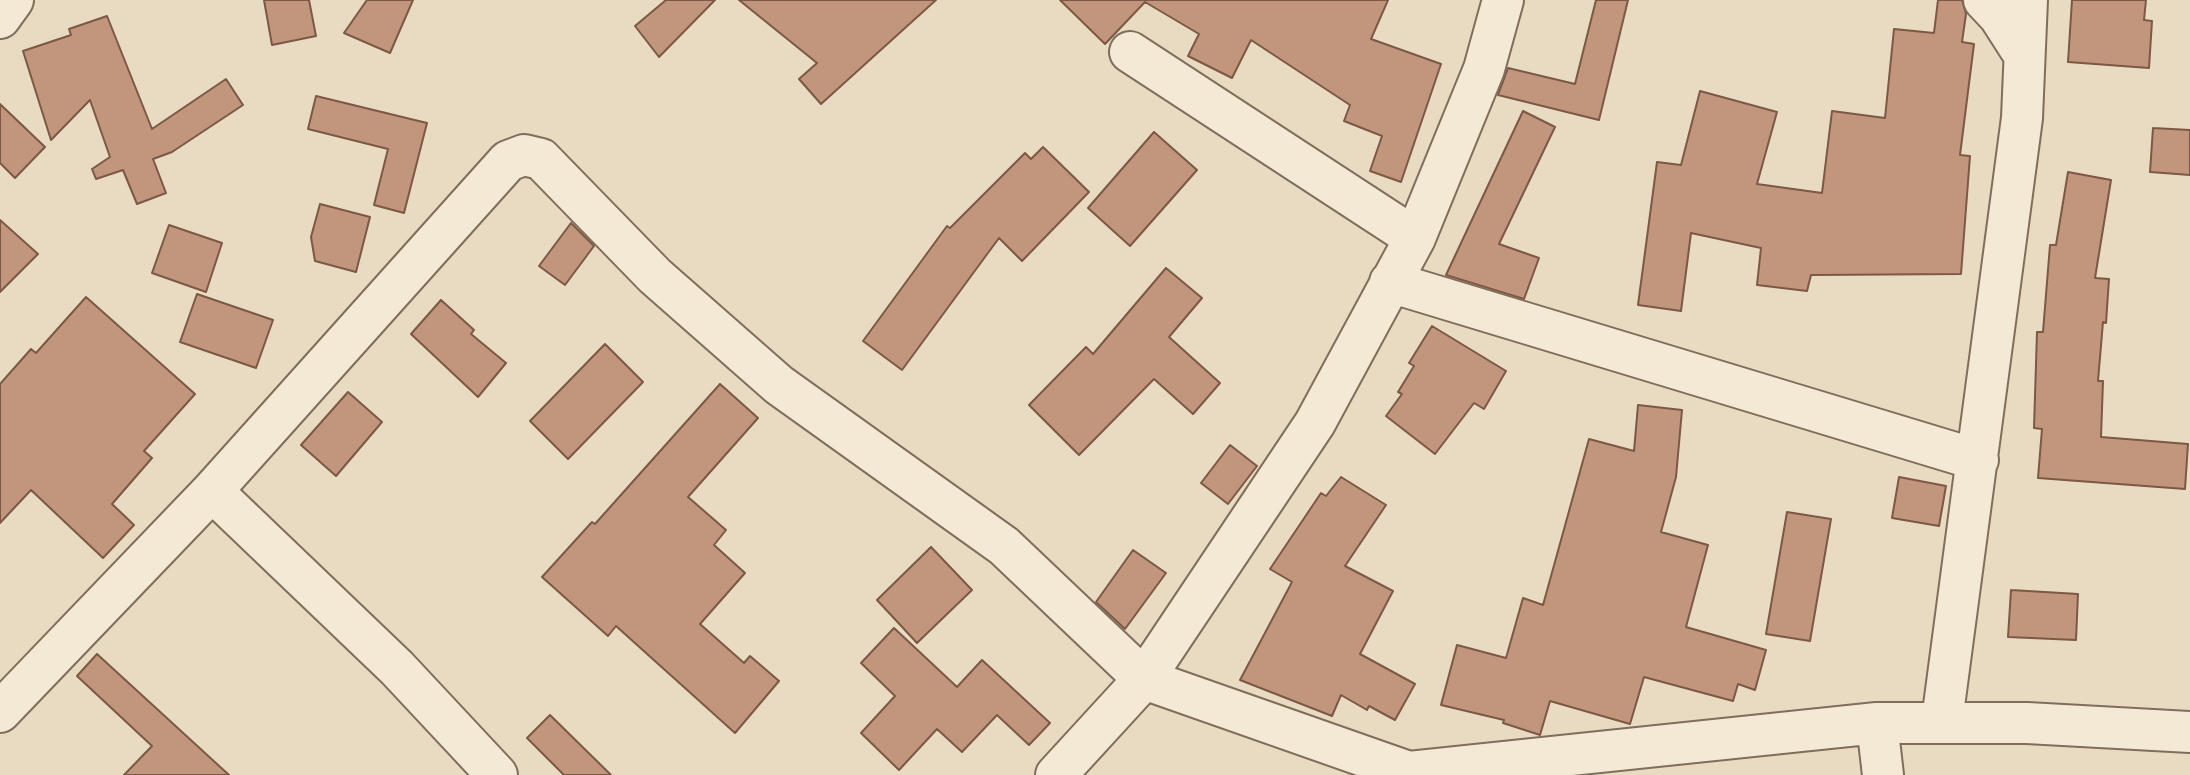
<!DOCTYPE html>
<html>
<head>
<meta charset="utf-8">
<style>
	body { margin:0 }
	canvas { display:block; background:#e8dbc2 }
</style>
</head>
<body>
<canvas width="2190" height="775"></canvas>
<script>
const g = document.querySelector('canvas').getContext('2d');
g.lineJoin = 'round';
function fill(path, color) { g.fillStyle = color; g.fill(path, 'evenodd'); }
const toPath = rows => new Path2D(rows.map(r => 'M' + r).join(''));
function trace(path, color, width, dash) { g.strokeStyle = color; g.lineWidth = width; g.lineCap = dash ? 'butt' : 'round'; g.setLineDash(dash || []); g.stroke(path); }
const building = toPath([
	[264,0,309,0,316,36,272,45,264,0],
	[367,0,413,0,390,53,344,33,367,0],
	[666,0,715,0,659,57,635,26,666,0],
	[739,0,936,0,821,104,799,79,817,63,739,0],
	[1060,0,1388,0,1371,39,1441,64,1401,182,1370,171,1382,136,1344,121,1350,105,1251,40,1232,78,1188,56,1199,34,1145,2,1105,44,1060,0],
	[1596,0,1628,0,1599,120,1498,95,1508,68,1575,84,1596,0],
	[1938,0,1962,0,1966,14,1962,42,1974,44,1960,155,1970,156,1961,274,1811,275,1807,291,1757,285,1761,248,1691,233,1681,311,1638,305,1657,162,1681,165,1700,91,1777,112,1757,184,1822,193,1832,111,1885,118,1894,29,1934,33,1938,0],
	[2072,0,2146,0,2144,20,2152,21,2149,68,2068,62,2072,0],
	[107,16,152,129,226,79,243,105,172,152,153,159,166,193,137,204,123,170,96,179,92,169,110,157,90,100,51,140,23,51,71,35,69,29,107,16],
	[316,96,427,123,404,213,374,205,388,149,308,129,316,96],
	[0,104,45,147,15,178,0,163,0,104],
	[1523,111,1555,127,1499,244,1539,258,1524,299,1446,275,1523,111],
	[2153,128,2190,130,2190,175,2150,172,2153,128],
	[1154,132,1197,170,1130,246,1088,208,1154,132],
	[1043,147,1089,192,1022,261,999,238,902,370,863,341,947,226,950,228,1025,153,1031,159,1043,147],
	[2068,172,2111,180,2095,278,2109,279,2106,323,2103,322,2098,381,2103,381,2101,437,2188,444,2185,489,2038,478,2042,429,2034,428,2037,332,2043,332,2050,245,2056,245,2068,172],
	[320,204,370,217,356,272,315,261,311,237,320,204],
	[0,220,38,254,0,292,0,220],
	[571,223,594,246,565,285,539,266,571,223],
	[169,225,222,243,206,292,152,273,169,225],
	[1166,268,1202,298,1169,337,1220,383,1193,414,1154,379,1079,455,1029,405,1086,347,1093,354,1166,268],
	[197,294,273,320,256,368,180,342,197,294],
	[86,297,195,394,144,451,152,458,112,504,134,525,103,558,31,490,0,523,0,384,31,349,36,353,86,297],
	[441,300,474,330,471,334,506,363,478,397,411,334,441,300],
	[1432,326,1506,371,1484,409,1474,403,1435,454,1386,416,1402,394,1398,392,1414,366,1409,363,1432,326],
	[605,344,643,382,568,459,530,421,605,344],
	[720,384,758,418,688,497,726,530,714,545,745,573,700,624,744,663,750,656,779,681,735,733,616,626,608,636,542,577,592,522,595,524,720,384],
	[348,392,382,422,336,476,301,445,348,392],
	[1638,405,1682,410,1676,477,1661,532,1708,545,1686,627,1766,650,1755,690,1738,684,1733,701,1644,677,1630,724,1550,701,1540,735,1503,723,1504,720,1441,705,1457,645,1506,658,1523,598,1543,605,1589,439,1634,451,1638,405],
	[1230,445,1257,466,1228,504,1201,483,1230,445],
	[1341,477,1386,505,1345,566,1393,591,1360,654,1415,684,1395,720,1369,706,1367,710,1341,695,1332,716,1240,680,1292,582,1270,569,1321,493,1326,496,1341,477],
	[1899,477,1946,486,1939,526,1892,518,1899,477],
	[1787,512,1831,519,1810,641,1766,634,1787,512],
	[931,547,972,590,917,643,877,600,931,547],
	[1133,550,1166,573,1125,629,1096,602,1133,550],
	[2011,590,2078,594,2076,640,2008,637,2011,590],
	[894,628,957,687,982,660,1050,723,1029,745,997,715,962,752,937,729,899,770,861,733,895,696,861,663,894,628],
	[97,654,229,775,124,775,152,746,77,676,97,654],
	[550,715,611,775,564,775,527,738,550,715]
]);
fill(building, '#c1967d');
trace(building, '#7c5845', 2);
const minor = toPath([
	[1984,0,1999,16,2024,55],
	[0,18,13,0],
	[1130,52,1415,238],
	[1390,282,1978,460],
	[0,712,212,491],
	[1942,721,2022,118,2027,0],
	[1877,723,1883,775],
	[497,775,397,668,212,491,508,161,524,155,541,159,655,276,779,385,1004,546,1144,679,1409,772,1877,723,2027,723,2190,732],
	[1056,775,1144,679,1315,423,1415,238,1484,69,1503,0]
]);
trace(minor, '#806d5c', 44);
trace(minor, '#f4e9d4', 40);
</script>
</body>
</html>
